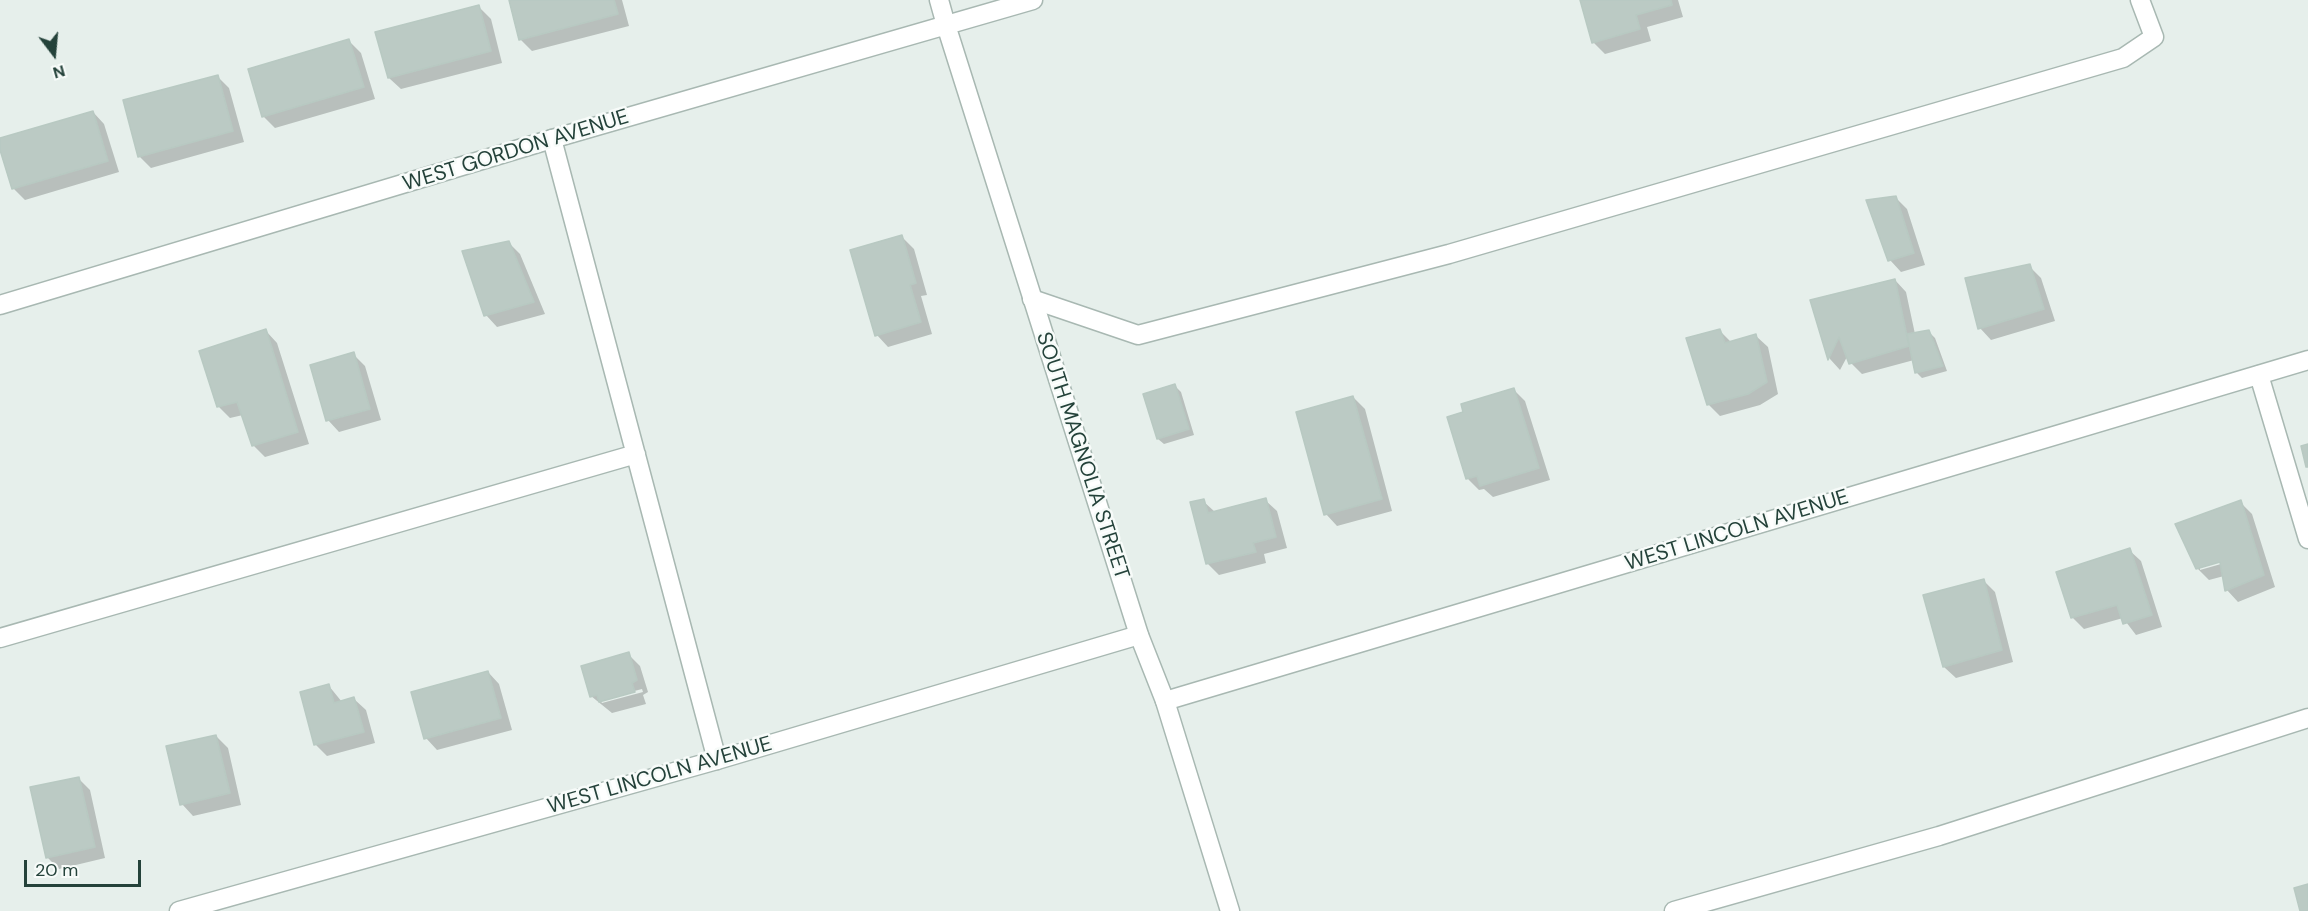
<!DOCTYPE html>
<html>
<head>
<meta charset="utf-8">
<style>
	body { margin:0 }
	#map { position:relative; width:2308px; height:911px; overflow:hidden; background:#e6efeb; font-family:"DM Sans",sans-serif }
	canvas { display:block }
	.north { position:absolute; left:24px; top:24px; width:60px; height:60px; -webkit-text-stroke:4px #f7fbf9; paint-order:stroke; rotate:164deg; font-size:16px; font-weight:700; line-height:24px; text-align:center; color:#24423a }
	.north::after { content:''; display:block; margin:auto; width:21px; height:27px; background:#24423a; clip-path:polygon(50% 0,100% 100%,50% 72%,0 100%) }
	.scale { position:absolute; left:24px; top:860px; width:117px; height:27px; box-sizing:border-box; border:3px solid #24423a; border-top:0; padding-left:8px; font-size:18px; line-height:21px; white-space:nowrap; color:#24423a; -webkit-text-stroke:4px #f7fbf9; paint-order:stroke }
</style>
</head>
<body>
<div id="map">
<canvas width="2308" height="911"></canvas>
<div class="north">N</div>
<div class="scale">20 m</div>
</div>
<script>
const g = document.querySelector('canvas').getContext('2d');
g.lineJoin = 'round';
function fill(path, color) { g.fillStyle = color; g.fill(path, 'evenodd'); }
const toPath = rows => new Path2D(rows.map(r => 'M' + r).join(''));
function trace(path, color, width, dash) { g.strokeStyle = color; g.lineWidth = width; g.lineCap = dash ? 'butt' : 'round'; g.setLineDash(dash || []); g.stroke(path); }
function write(font, color, halo, rows, align = 'center') {
  g.font = font + ' "DM Sans",sans-serif'; g.lineWidth = 5; g.setLineDash([]); g.textBaseline = 'middle'; g.strokeStyle = halo; g.fillStyle = color; for (const [text, x, y, turn = 0] of rows) {
    g.save(); g.translate(x, y); g.rotate((+turn || 0) * Math.PI / 180); g.textAlign = isNaN(turn) ? turn : align; if (halo) g.strokeText(text, 0, 0); g.fillText(text, 0, 0); g.restore();
  }
}
fill(toPath([
	[510,0,622,0,629,26,532,51,520,39],
	[1581,0,1678,0,1683,17,1647,27,1651,41,1605,54,1593,42],
	[479,7,491,19,502,63,401,89,389,78],
	[349,41,361,53,375,99,275,128,263,116],
	[217,76,229,88,244,142,151,168,139,156],
	[93,112,104,124,119,172,25,200,13,188,0,139],
	[1895,197,1907,209,1925,265,1901,272,1890,260],
	[902,237,914,249,927,295,921,296,932,334,888,347,877,335],
	[508,242,520,254,545,314,497,327,486,315],
	[2029,266,2041,278,2055,321,1991,340,1980,328],
	[1895,280,1906,292,1915,334,1929,332,1935,338,1947,371,1922,378,1917,373,1914,360,1862,374,1851,363,1848,355,1840,370,1830,359,1812,301],
	[1719,330,1732,343,1756,336,1768,347,1778,394,1760,405,1720,416,1708,404],
	[266,331,277,343,309,444,265,457,253,445,243,415,230,418,218,406],
	[353,354,365,366,381,420,339,432,328,420],
	[1175,386,1181,392,1194,435,1164,444,1158,439],
	[1514,390,1525,401,1550,480,1493,497,1484,489,1479,490,1468,479,1449,418],
	[1353,397,1365,409,1392,511,1337,526,1326,514],
	[1265,500,1277,511,1287,548,1264,554,1266,563,1219,575,1207,563,1203,501,1215,512],
	[2240,502,2252,514,2275,587,2238,602,2227,590,2224,576,2209,580,2197,568],
	[2227,559,2228,562,2200,570,2200,566],
	[2129,550,2141,561,2162,627,2136,635,2123,618,2084,629,2072,617],
	[1984,581,1995,592,2013,662,1956,678,1944,667],
	[628,654,640,666,648,692,643,695,646,704,612,713,591,696],
	[642,689,643,692,602,703,600,700],
	[488,672,499,684,512,730,437,750,426,738],
	[329,686,342,702,354,699,366,710,375,743,327,756,315,744],
	[216,736,228,748,241,805,193,816,182,804],
	[78,778,90,790,105,858,59,869,47,857]
]), '#0003');
const building = toPath([
	[509,0,614,0,618,14,519,40,509,0],
	[1580,0,1671,0,1672,5,1636,15,1640,29,1592,43,1580,0],
	[479,5,491,51,388,78,375,32,479,5],
	[349,39,364,87,262,117,248,69,349,39],
	[218,75,233,131,138,157,123,100,218,75],
	[93,111,108,161,12,189,0,150,0,138,93,111],
	[1896,196,1914,253,1888,261,1866,200,1896,196],
	[902,235,916,283,910,285,921,322,875,336,850,250,902,235],
	[509,241,534,302,484,316,462,251,509,241],
	[2030,264,2044,309,1978,329,1965,278,2030,264],
	[1895,279,1909,346,1849,364,1839,337,1828,360,1810,300,1895,279],
	[266,329,298,432,252,446,237,402,217,407,199,351,266,329],
	[1720,329,1725,343,1756,334,1767,382,1748,394,1707,405,1686,338,1720,329],
	[1929,330,1943,366,1915,373,1907,334,1929,330],
	[354,352,370,409,326,421,310,365,354,352],
	[1175,384,1189,429,1157,439,1143,394,1175,384],
	[1514,388,1539,468,1480,486,1477,476,1466,479,1447,417,1463,412,1461,404,1514,388],
	[1353,396,1382,499,1324,515,1296,412,1353,396],
	[2308,444,2308,467,2306,467,2301,446,2308,444],
	[1266,498,1276,537,1253,543,1256,552,1206,564,1190,502,1204,499,1208,513,1266,498],
	[2241,500,2264,575,2225,591,2220,562,2196,569,2175,524,2241,500],
	[2130,548,2152,615,2123,624,2117,605,2071,618,2056,572,2130,548],
	[1984,579,2002,650,1943,667,1923,595,1984,579],
	[629,652,637,680,632,683,635,692,599,702,597,695,590,697,581,666,629,652],
	[488,671,501,718,424,739,411,692,488,671],
	[329,684,334,703,354,697,364,732,314,745,300,692,329,684],
	[216,735,230,793,180,805,166,746,216,735],
	[79,777,95,847,46,858,30,787,79,777],
	[2308,884,2308,911,2300,911,2294,888,2308,884]
]);
fill(building, '#bbcac4');
trace(building, '#b8c9c2', 1.5);
const service = toPath([
	[552,139,717,760],
	[1032,299,1138,335,1449,254,2123,58,2154,37,2140,0],
	[2259,375,2308,539],
	[0,638,636,454],
	[1674,911,1939,836,2308,718]
]);
const minor = toPath([
	[939,0,946,25],
	[1165,701,2308,360],
	[179,911,717,760,1139,635]
]);
const tertiary = toPath([
	[946,25,1139,635,1165,701,1230,911],
	[0,305,552,139,1033,0]
]);
trace(service, '#a8b8b2', 21);
trace(minor, '#a8b8b2', 21);
trace(tertiary, '#a8b8b2', 21);
trace(service, '#fff', 18);
trace(minor, '#fff', 18);
trace(tertiary, '#fff', 18);
write('21px', '#24423a', '#f7fbf9', [
	["WEST GORDON AVENUE",516,151,-17],
	["SOUTH MAGNOLIA STREET",1082,456,72],
	["WEST LINCOLN AVENUE",1737,531,-17],
	["WEST LINCOLN AVENUE",660,776,-16]
]);
</script>
</body>
</html>
